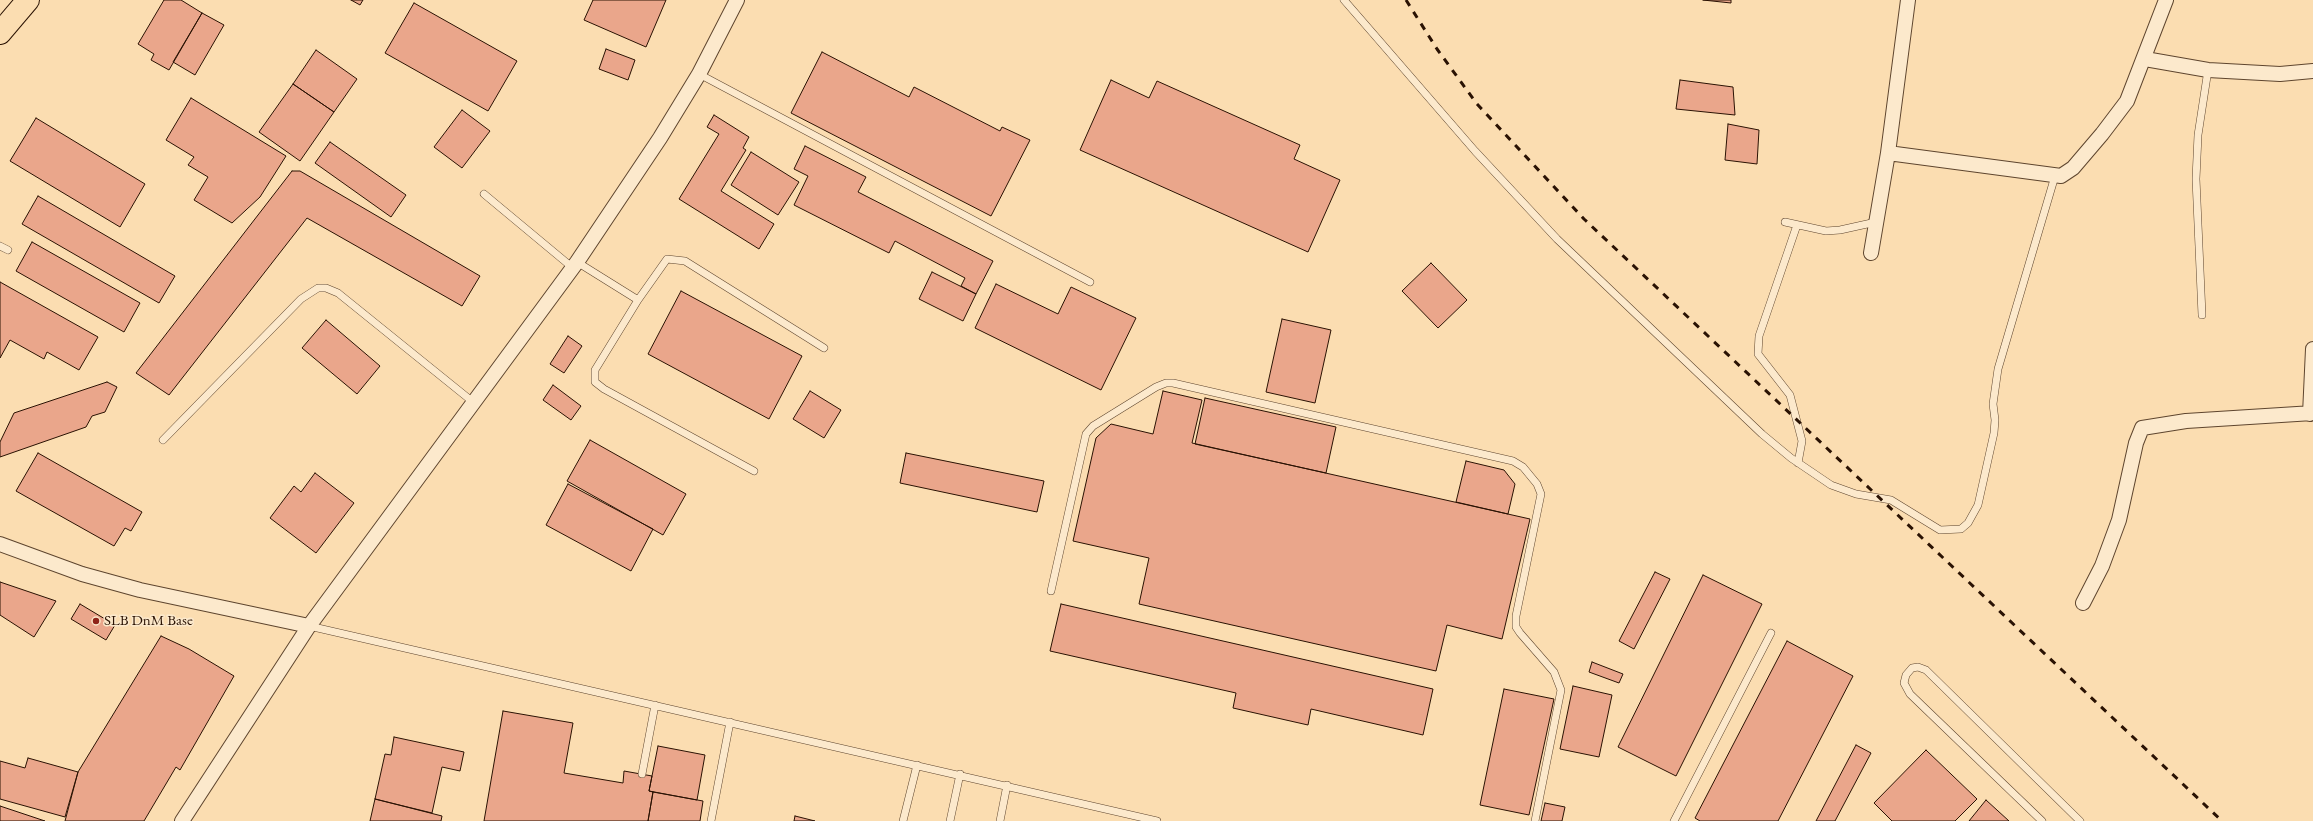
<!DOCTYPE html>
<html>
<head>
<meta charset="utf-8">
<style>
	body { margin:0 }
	canvas { display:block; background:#fbddb1 }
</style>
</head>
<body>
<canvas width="2313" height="821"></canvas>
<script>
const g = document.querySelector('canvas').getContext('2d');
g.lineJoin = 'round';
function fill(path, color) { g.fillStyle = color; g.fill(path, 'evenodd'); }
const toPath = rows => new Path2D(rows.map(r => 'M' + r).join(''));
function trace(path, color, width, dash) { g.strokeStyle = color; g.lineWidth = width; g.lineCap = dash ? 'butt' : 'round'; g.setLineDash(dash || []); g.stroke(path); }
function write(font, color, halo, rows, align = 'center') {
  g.font = font + ' "EB Garamond",serif'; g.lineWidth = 3; g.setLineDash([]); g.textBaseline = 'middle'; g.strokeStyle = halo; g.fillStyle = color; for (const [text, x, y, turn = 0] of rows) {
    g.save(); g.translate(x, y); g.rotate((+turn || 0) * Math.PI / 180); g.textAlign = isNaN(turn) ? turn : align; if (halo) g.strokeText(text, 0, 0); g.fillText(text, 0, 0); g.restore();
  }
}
const building = toPath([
	[164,0,181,0,202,13,169,70,151,60,154,54,138,44,164,0],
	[351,0,363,0,360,5,351,0],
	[593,0,666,0,646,47,584,20,593,0],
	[1703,0,1731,0,1731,3,1703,0],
	[414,3,517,61,488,111,385,53,414,3],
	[202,13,224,25,195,75,173,62,202,13],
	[606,49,635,60,628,80,599,69,606,49],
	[316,50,357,79,334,112,293,84,316,50],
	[822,52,909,97,914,87,1000,131,1002,127,1030,140,991,216,791,113,822,52],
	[1111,80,1149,98,1157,81,1300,145,1294,159,1340,180,1308,252,1080,150,1111,80],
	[1680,80,1733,87,1735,115,1676,109,1680,80],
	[293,84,334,112,300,161,259,132,293,84],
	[191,98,286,156,260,197,232,223,194,200,208,177,188,165,194,157,166,140,191,98],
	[462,110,490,131,462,168,434,147,462,110],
	[714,115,749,137,743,148,746,150,721,191,774,224,759,249,679,199,719,134,707,127,714,115],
	[36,118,145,184,120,227,10,161,36,118],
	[1728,124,1759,130,1757,164,1725,160,1728,124],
	[330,142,406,195,391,217,315,163,330,142],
	[805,146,866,177,858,192,993,261,976,294,961,286,965,278,895,241,889,253,794,205,808,176,794,169,805,146],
	[751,152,799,182,778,215,731,185,751,152],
	[292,171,300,171,480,276,462,306,307,218,169,395,136,373,292,171],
	[38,196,175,276,159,303,22,224,38,196],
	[32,242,140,303,124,332,16,271,32,242],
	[1431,263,1467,300,1438,328,1402,291,1431,263],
	[932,272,976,294,963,321,919,299,932,272],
	[0,282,98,337,79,370,47,352,44,359,10,340,0,358,0,282],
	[996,284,1058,314,1071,287,1136,318,1101,390,975,328,996,284],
	[681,291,802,356,769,419,648,354,681,291],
	[1282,319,1331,330,1315,403,1266,392,1282,319],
	[326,320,380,366,357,394,302,348,326,320],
	[568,336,582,346,564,373,550,364,568,336],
	[107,382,117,387,105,412,92,416,86,427,0,457,0,442,14,413,107,382],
	[553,385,581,406,571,420,543,400,553,385],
	[810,391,841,410,824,438,793,419,810,391],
	[1163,391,1202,400,1192,443,1530,519,1502,639,1447,625,1436,671,1139,604,1149,558,1073,541,1096,438,1111,424,1153,434,1163,391],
	[1205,398,1336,427,1326,473,1195,444,1205,398],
	[590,440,686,494,663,535,567,481,590,440],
	[38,453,142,512,131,531,125,528,114,546,16,491,38,453],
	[906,453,1044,481,1037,512,900,483,906,453],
	[1466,461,1504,470,1515,484,1508,514,1456,502,1466,461],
	[315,473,354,503,316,553,270,518,294,486,301,492,315,473],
	[568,484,653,529,631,571,546,525,568,484],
	[1655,572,1670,579,1634,649,1619,641,1655,572],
	[1703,575,1762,604,1676,776,1618,747,1703,575],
	[0,582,56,601,34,637,0,615,0,582],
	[80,604,115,625,106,640,71,619,80,604],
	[1061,604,1433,689,1423,735,1311,709,1308,725,1233,708,1236,693,1050,651,1061,604],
	[161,636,189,649,234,676,180,770,176,767,144,821,65,821,78,772,161,636],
	[1787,641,1853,676,1778,821,1700,821,1695,818,1787,641],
	[1592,662,1623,674,1619,683,1589,672,1592,662],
	[1573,686,1612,695,1599,757,1560,749,1573,686],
	[1504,689,1554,699,1529,815,1480,805,1504,689],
	[503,711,573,723,564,773,623,783,624,771,652,776,649,791,653,792,648,821,484,821,503,711],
	[394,737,464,752,460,771,442,767,432,813,375,799,385,754,391,755,394,737],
	[1856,745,1871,753,1835,821,1816,821,1856,745],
	[658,746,705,755,697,800,649,791,658,746],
	[1926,750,1977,799,1955,821,1892,821,1874,803,1926,750],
	[28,758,78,772,65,817,0,799,0,761,25,768,28,758],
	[653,792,703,801,700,821,648,821,653,792],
	[375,799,442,816,441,821,370,821,375,799],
	[1986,800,2009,821,1969,821,1986,800],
	[1545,803,1565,807,1562,821,1541,821,1545,803],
	[0,806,45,821,0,821,0,806],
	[795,816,815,821,794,821,795,816]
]);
fill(building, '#eaa68b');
trace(building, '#2a1203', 1);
const service = toPath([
	[1344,0,1475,151,1557,239,1762,434,1791,458,1831,485,1856,494,1891,500,1940,530,1961,529,1968,523,1978,505,1994,433,1995,420,1993,404,1998,369,2055,176],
	[699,74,1090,282],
	[484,194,573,268],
	[1785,222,1826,231,1840,230,1876,222],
	[1797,225,1759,336,1758,354,1790,395,1802,441,1798,463],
	[0,246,8,250],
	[577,262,638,300,667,259,685,261,824,348],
	[638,300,595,370,595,382,604,389,754,471],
	[2202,315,2196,179,2198,135,2208,70],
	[163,440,301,299,318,288,326,288,338,293,473,402],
	[1051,591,1086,434,1093,426,1156,387,1166,383,1173,383,1513,461,1523,467,1537,484,1541,494,1516,616,1516,627,1520,633,1554,672,1561,690,1535,821],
	[309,626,1157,821],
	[642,774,655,705],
	[711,821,730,722],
	[903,821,917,765],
	[950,821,960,774],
	[1000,821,1007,785],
	[1674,821,1771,633],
	[2042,821,1910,694,1904,683,1906,675,1912,668,1918,667,1926,670,2080,821]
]);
const minor = toPath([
	[2145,59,2208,70,2280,74,2313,71],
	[1888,153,2061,176,2073,168,2102,134,2127,101,2166,0],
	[1871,253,1888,153,1908,0],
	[2310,414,2313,349],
	[0,544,82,574,140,590,309,626],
	[2083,603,2102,566,2119,520,2136,443,2142,428,2186,421,2313,413],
	[182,821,309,626,577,262,660,138,699,74,737,0]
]);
const primary = toPath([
	[0,33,28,0]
]);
trace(service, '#5e452e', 8);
trace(minor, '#5e452e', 16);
trace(primary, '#2a1203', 24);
trace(service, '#fce9cc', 7);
trace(minor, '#fce9cc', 14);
trace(primary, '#fbddb1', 22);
trace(toPath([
	[1406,0,1437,49,1477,104,1584,219,2222,821]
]), '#2a1203', 3, [7, 7]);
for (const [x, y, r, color] of [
	[96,621,4,"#8f2418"]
]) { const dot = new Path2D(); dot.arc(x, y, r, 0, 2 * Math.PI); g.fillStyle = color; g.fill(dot); trace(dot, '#fce9cc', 1.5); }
write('15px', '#2a1203', '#fce9cc', [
	["SLB DnM Base",104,621]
], 'left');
</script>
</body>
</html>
